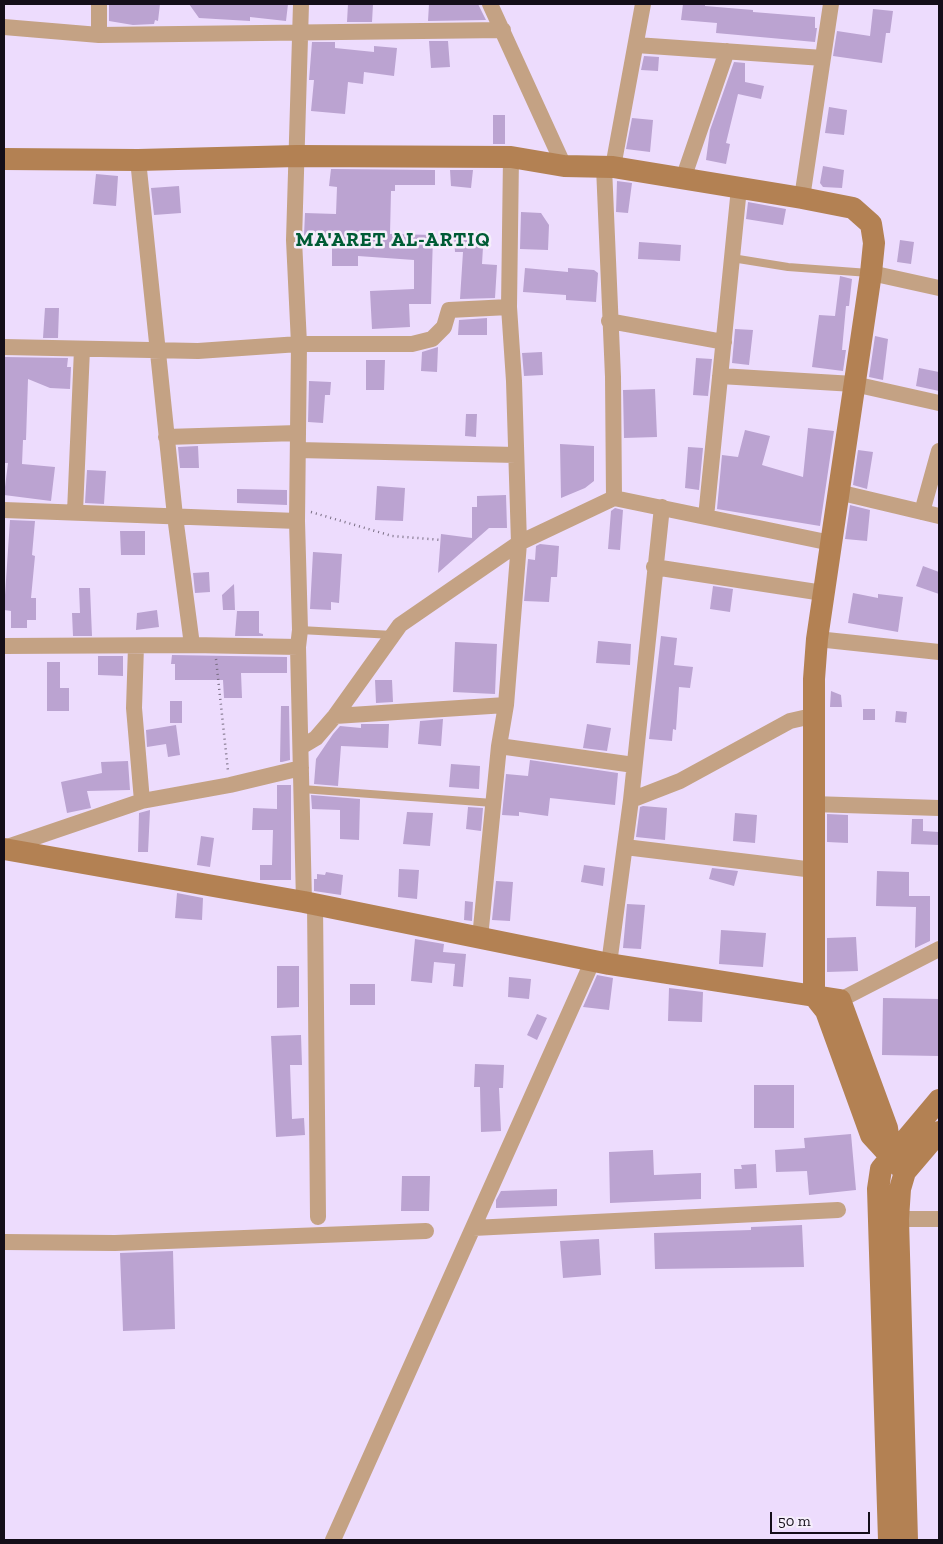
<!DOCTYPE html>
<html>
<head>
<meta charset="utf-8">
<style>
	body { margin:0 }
	#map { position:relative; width:943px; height:1544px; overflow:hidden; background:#eddcfd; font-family:"Zilla Slab",serif }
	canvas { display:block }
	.frame { position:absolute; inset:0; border:5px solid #140e19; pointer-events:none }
	.scale { position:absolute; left:770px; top:1512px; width:100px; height:22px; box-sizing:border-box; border:2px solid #140e19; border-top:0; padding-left:6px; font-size:15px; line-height:18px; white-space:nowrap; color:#140e19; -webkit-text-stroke:4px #f5eefb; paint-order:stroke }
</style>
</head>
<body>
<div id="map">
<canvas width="943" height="1544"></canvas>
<div class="frame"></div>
<div class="scale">50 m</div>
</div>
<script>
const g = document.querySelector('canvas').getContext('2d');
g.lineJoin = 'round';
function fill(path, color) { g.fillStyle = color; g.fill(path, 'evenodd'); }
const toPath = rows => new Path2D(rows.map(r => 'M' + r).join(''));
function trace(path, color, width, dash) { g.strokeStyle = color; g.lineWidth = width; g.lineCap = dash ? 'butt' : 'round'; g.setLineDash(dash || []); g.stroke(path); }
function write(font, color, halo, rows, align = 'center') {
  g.font = font + ' "Zilla Slab",serif'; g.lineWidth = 5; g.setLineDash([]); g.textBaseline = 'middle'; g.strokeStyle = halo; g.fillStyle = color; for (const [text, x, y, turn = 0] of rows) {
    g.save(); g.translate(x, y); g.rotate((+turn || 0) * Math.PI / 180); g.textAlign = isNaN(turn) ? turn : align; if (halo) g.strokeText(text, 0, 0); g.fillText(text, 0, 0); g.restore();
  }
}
fill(toPath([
	[109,4,160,4,158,21,155,20,154,24,133,25,109,21],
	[189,4,288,4,286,21,250,17,250,21,199,18],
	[348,4,373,4,372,22,347,22],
	[429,4,478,4,486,20,428,21],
	[683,4,705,4,705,6,753,10,753,12,815,17,815,28,817,28,815,42,716,33,717,23,681,20],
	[873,9,893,11,890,33,886,33,882,63,833,56,837,31,870,36],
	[429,41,448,41,450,67,431,68],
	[312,42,335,42,335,48,374,52,374,46,397,48,394,76,364,72,363,84,348,82,345,114,311,111,314,80,309,80],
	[644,56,659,57,658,71,641,70],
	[734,62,745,63,745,82,764,86,761,99,738,94,726,143,730,144,726,164,706,160,710,130],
	[829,107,847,110,844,135,825,133],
	[493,115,505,115,505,144,493,144],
	[632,118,653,120,650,152,626,149],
	[823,166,844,170,842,188,823,187,820,183],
	[331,169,435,170,435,185,395,185,395,191,391,191,390,234,433,235,431,304,409,304,410,327,372,329,370,291,414,289,414,260,358,256,358,266,332,266,332,237,304,236,305,213,336,214,337,187,329,186],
	[450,170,473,170,471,188,451,186],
	[96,174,118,176,116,206,93,204],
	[617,181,632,183,628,213,616,212],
	[179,186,181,213,154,215,151,188],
	[748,202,786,209,783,225,746,219],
	[521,212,541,213,549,225,548,250,520,249],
	[485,232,486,247,483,247,482,264,497,265,495,298,460,299,463,252,455,252,454,234],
	[900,240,914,242,911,264,897,262],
	[639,242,681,245,680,261,638,259],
	[525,268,568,272,568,268,594,270,598,273,596,302,566,300,566,295,523,292],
	[840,276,852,279,849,306,846,306,842,350,846,350,843,371,812,367,819,315,835,316],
	[45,308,59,308,58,338,43,338],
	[487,318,487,335,458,335,459,320],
	[735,329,753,330,749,365,732,363],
	[875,336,888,339,883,380,869,377],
	[438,347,437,372,421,371,422,352],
	[542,352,543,375,524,376,522,353],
	[4,357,68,358,67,367,71,367,70,389,50,388,28,379,26,440,23,440,22,464,55,467,51,501,4,495,8,463,4,463],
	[696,358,712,359,708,396,693,395],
	[366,360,385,360,384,390,366,390],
	[919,368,939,372,939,391,916,386],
	[309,381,331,382,330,395,325,395,323,423,308,422],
	[655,389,657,437,624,438,623,390],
	[466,414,477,414,476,437,465,436],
	[808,428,834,431,820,526,717,509,722,455,738,457,745,430,770,436,762,465,803,477],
	[560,444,594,446,594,481,585,488,561,498],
	[198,446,199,468,180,468,178,447],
	[688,447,703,448,699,490,685,488],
	[858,450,873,452,867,489,853,485],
	[87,470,106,471,104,504,85,503],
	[377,486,405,488,403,521,375,520],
	[237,489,287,490,287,505,237,503],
	[506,495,507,528,489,528,438,573,441,534,472,538,472,507,477,507,477,496],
	[850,505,870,510,867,541,845,539],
	[615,508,623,510,620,550,608,549,611,511],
	[10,520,35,521,32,555,35,556,31,598,36,598,36,620,27,620,27,628,11,628,11,611,4,610],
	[120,531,145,531,145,555,121,555],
	[540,544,559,546,557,577,551,577,549,602,524,601,528,559,535,560,536,546],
	[313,552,342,554,339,603,331,602,331,610,310,609],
	[923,566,939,572,939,594,916,586],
	[209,572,210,592,195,593,193,573],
	[234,584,235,610,223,610,222,595],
	[713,586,733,589,730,612,710,609],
	[79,588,90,588,92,636,73,636,72,613,80,613],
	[853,593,878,598,878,594,903,597,898,632,848,623],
	[157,610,159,627,136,630,137,613],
	[237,611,259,611,259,633,263,634,263,636,235,636],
	[661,636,677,638,674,665,693,667,690,688,679,687,676,730,673,729,672,741,649,739],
	[598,641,631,644,630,665,596,663],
	[455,642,497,644,495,694,453,692],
	[172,655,287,657,287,673,241,673,242,698,224,698,223,680,175,680,175,664,171,664],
	[98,656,123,656,123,676,98,675],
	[47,662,60,662,60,688,69,688,69,711,47,711],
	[375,680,392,680,393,702,376,703],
	[831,691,841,695,842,707,830,707],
	[170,701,182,701,182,723,170,723],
	[281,706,289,706,290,760,282,762,280,762],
	[863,709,875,709,875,720,863,720],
	[896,711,907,712,906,723,895,722],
	[443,719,441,746,418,744,420,721],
	[361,724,389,724,388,748,341,746,338,786,314,784,316,759,333,734,340,726,361,728],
	[587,724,611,728,607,751,583,748],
	[176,725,180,755,168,757,166,744,147,747,146,730],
	[530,760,618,773,615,805,550,798,548,816,519,812,519,816,502,815,506,774,528,776],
	[128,761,130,790,87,791,91,808,67,813,61,782,102,773,101,762],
	[451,764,480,766,479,789,449,787],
	[277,785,291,785,291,880,260,880,260,865,272,865,273,830,252,830,253,808,277,809],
	[311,795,360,799,359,840,340,839,340,810,312,809],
	[643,806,667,808,665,840,636,837,640,807],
	[468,807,483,808,481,831,466,829],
	[150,810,148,852,138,852,139,813],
	[407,812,433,813,430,846,403,844],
	[735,813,757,815,755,843,733,841],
	[827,814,848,815,848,843,827,842],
	[912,819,923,819,923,831,939,832,939,845,911,844],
	[201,836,214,838,210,867,197,865],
	[584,865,605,868,603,886,581,882],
	[712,868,738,871,734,886,709,879],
	[399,869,419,870,417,899,398,897],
	[877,871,909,872,909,896,930,896,930,941,915,948,916,907,876,906],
	[326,872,343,875,341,895,314,891,314,879,317,879,317,874,325,875],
	[496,881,513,882,510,921,492,920],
	[177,893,203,898,202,920,175,918],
	[465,901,473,902,472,921,464,920],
	[627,904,645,905,641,949,623,948],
	[721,930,766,933,763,967,719,964],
	[856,937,858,971,827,972,827,938],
	[415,939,444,944,443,952,466,954,463,987,453,986,455,964,434,962,432,983,411,981],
	[277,966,299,966,299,1007,277,1008],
	[597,975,613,978,609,1010,583,1007],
	[509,977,531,979,529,999,508,997],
	[350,984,375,984,375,1005,350,1005],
	[669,988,703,992,702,1022,668,1021],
	[883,998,939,999,939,1056,882,1055],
	[537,1014,547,1018,537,1040,527,1035],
	[301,1035,302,1065,290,1065,292,1119,304,1118,305,1135,276,1137,271,1036],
	[475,1064,504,1065,503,1088,499,1088,501,1131,481,1132,480,1087,474,1087],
	[754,1085,794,1085,794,1128,754,1128],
	[851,1134,856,1190,809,1195,807,1171,776,1172,775,1150,805,1148,804,1138],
	[653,1150,654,1175,701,1173,701,1199,610,1203,609,1152],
	[756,1164,757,1188,735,1189,734,1169,742,1169,741,1165],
	[402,1176,430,1176,429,1211,401,1211],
	[557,1189,557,1206,496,1208,496,1200,501,1191],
	[802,1225,804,1267,655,1269,654,1233,751,1230,751,1227],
	[599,1239,601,1275,563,1278,560,1241],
	[173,1251,175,1329,123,1331,120,1253]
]), '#bba3d1');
trace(toPath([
	[311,512,392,536,442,540],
	[216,659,228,771]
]), '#786d82', 2.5, [1, 4]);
trace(toPath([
	[732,258,788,267,869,273],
	[300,630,393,635],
	[302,789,493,803]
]), '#c4a284', 8);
trace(toPath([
	[301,4,294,240,299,344,297,521,300,630,298,647,304,902],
	[490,4,564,166],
	[4,27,99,35,503,30],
	[99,35,99,4],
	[636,45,823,58],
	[138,160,175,516,192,645],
	[604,167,613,377,614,498],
	[613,167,643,4],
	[683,179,727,51],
	[802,198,831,4],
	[871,273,939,288],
	[609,321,724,342],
	[4,347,198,351,299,344,412,344,432,339,444,327,449,310,509,307],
	[720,376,854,384,939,403],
	[166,437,298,433],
	[298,450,516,455],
	[838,492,939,516],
	[4,510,297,521],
	[75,512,82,349],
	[922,512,939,451],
	[706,517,739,188],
	[654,567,823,593],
	[817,639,939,652],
	[4,646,192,645,298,647],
	[136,646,134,708,142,801],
	[335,716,506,705],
	[499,746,634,765],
	[301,747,316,738,335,716,400,625,519,543,614,498,831,543],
	[631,800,680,781,790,721,812,716],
	[812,804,939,808],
	[625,847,814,870],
	[4,848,142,801,230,785,301,768],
	[315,904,318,1217],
	[480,938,499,746,506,705,519,543,514,381,509,307,511,157],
	[609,964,631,800,662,507],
	[840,1000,939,949],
	[898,1219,939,1219],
	[473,1228,838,1210],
	[4,1242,115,1243,426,1231],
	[333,1540,593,960]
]), '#c4a284', 16);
trace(toPath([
	[4,159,138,160,297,156,511,157,564,166,613,167,802,198,853,208,871,224,874,243,871,273,817,639,814,679,814,996,826,1011,871,1135,905,1172],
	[4,849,304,902,609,964,840,1000,887,1128,891,1156],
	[889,1540,878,1189,881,1169,939,1100],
	[907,1540,898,1219,900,1189,905,1172,939,1132]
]), '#b38153', 22);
g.letterSpacing = '1px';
write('bold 20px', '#005c35', '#f5eefb', [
	["MA'ARET AL-ARTIQ",393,240]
]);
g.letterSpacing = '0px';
</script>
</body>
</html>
